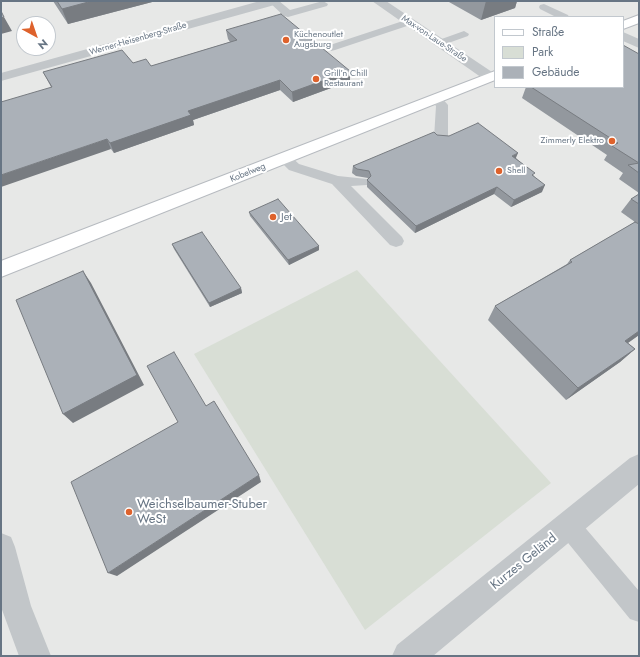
<!DOCTYPE html>
<html>
<head>
<meta charset="utf-8">
<style>
	body { margin:0 }
	#map { position:relative; width:640px; height:657px; overflow:hidden; background:#f7f7f4; font-family:Jost,sans-serif }
	canvas { display:block }
	.frame { position:absolute; inset:0; border:2px solid #677584; pointer-events:none }
	.legend { position:absolute; left:494px; top:16px; width:130px; height:72px; box-sizing:border-box; background:#fff; border:1px solid #c2c8ce; margin:0; padding:5px 7px; list-style:none; font-size:12px; color:#677584 }
	.legend li { display:flex; align-items:center; gap:8px; height:20px }
	.legend b { width:20px; border:1px solid #c2c8ce }
	.north { position:absolute; left:16px; top:16px; width:40px; height:40px; box-sizing:border-box; background:#fff; border:1px solid #c2c8ce; border-radius:50%; rotate:140deg; font-size:11px; font-weight:700; line-height:16px; text-align:center; color:#677584 }
	.north::after { content:''; display:block; margin:auto; width:14px; height:18px; background:#de622c; clip-path:polygon(50% 0,100% 100%,50% 72%,0 100%) }
</style>
</head>
<body>
<div id="map">
<canvas width="640" height="657"></canvas>
<div class="frame"></div>
<ul class="legend">
<li><b style="height:5px;background:#fff"></b>Straße</li>
<li><b style="height:11px;background:#d8ded5"></b>Park</li>
<li><b style="height:11px;background:#abb1b8"></b>Gebäude</li>
</ul>
<div class="north">N</div>
</div>
<script>
const g = document.querySelector('canvas').getContext('2d');
g.lineJoin = 'round';
function fill(path, color) { g.fillStyle = color; g.fill(path, 'evenodd'); }
const toPath = rows => new Path2D(rows.map(r => 'M' + r).join(''));
function trace(path, color, width, dash) { g.strokeStyle = color; g.lineWidth = width; g.lineCap = dash ? 'butt' : 'round'; g.setLineDash(dash || []); g.stroke(path); }
function write(font, color, halo, rows, align = 'center') {
  g.font = font + ' Jost,sans-serif'; g.lineWidth = 4; g.setLineDash([]); g.textBaseline = 'middle'; g.strokeStyle = halo; g.fillStyle = color; for (const [text, x, y, turn = 0] of rows) {
    g.save(); g.translate(x, y); g.rotate((+turn || 0) * Math.PI / 180); g.textAlign = isNaN(turn) ? turn : align; if (halo) g.strokeText(text, 0, 0); g.fillText(text, 0, 0); g.restore();
  }
}
fill(toPath([
	[1,1,639,1,639,656,1,656],
	[495,17,623,17,623,87,495,87],
	[24,24,48,24,48,48,24,48]
]), '#e7e8e7');
fill(toPath([
	[357,270,551,483,365,630,194,354]
]), '#d8ded5');
const secondary = toPath([
	[639,15,639,23,623,29,623,21,639,15],
	[495,71,495,80,1,277,1,261,495,71]
]);
trace(secondary, '#b7bbc0', 2);
fill(toPath([
	[268,1,279,1,290,10,323,1,328,4,327,6,288,17,284,16,268,1],
	[544,4,568,15,569,17,556,17,540,9,539,7,540,5,544,4],
	[409,19,414,22,413,24,335,50,331,51,325,48,327,46,409,19],
	[464,31,469,34,468,36,440,46,435,43,436,41,464,31],
	[435,94,439,95,448,105,448,138,446,141,441,142,436,141,434,138,436,106,429,98,435,94],
	[284,154,289,155,299,164,338,176,367,179,369,182,367,185,351,186,402,237,404,241,402,245,396,247,390,245,332,184,289,170,277,158,279,155,284,154],
	[568,514,576,517,639,591,639,622,630,619,560,533,557,525,560,517,568,514]
]), '#c2c6c9');
fill(toPath([
	[260,1,280,1,278,4,1,81,1,73,260,1],
	[372,1,386,1,495,74,495,80,485,80,372,1],
	[623,32,639,39,639,48,623,41,623,32],
	[639,454,639,484,433,656,392,656,397,645,630,458,639,454],
	[1,533,11,537,15,547,31,606,51,656,19,656,1,607,1,533]
]), '#c2c6c9');
fill(secondary, '#fff');
fill(toPath([
	[53,1,156,1,68,24],
	[449,1,517,1,515,8,481,20,449,2],
	[226,30,350,71,350,81,293,102,280,90,193,120,194,125,114,153,111,149,51,87,43,72,133,63,151,66,230,42,228,39],
	[639,54,639,193,619,179,623,173,604,160,607,155,522,98,526,87,623,87],
	[437,135,516,158,534,176,542,192,511,207,494,194,415,233,367,187,367,180,368,178,356,176,352,173,353,166],
	[639,194,639,335,628,343,635,349,620,362,566,400,488,320,495,306,567,264,570,260,635,222,621,212,631,199],
	[249,212,319,246,319,250,289,265,250,216],
	[172,244,241,288,242,293,210,307,174,249]
]), '#93989e');
fill(toPath([
	[92,1,156,1,68,24,62,9],
	[486,1,517,1,515,8,481,20],
	[4,17,12,31,1,34,1,18],
	[350,71,350,81,293,102,292,92],
	[280,80,280,90,193,120,194,125,114,153,110,143,188,111],
	[107,139,111,149,1,187,1,175],
	[518,153,515,160,512,156],
	[545,185,542,192,511,207,514,200],
	[497,187,494,194,415,233,416,226],
	[319,246,319,250,289,265,288,260],
	[83,271,91,283,144,385,73,423,63,414],
	[241,288,242,293,210,307,209,303],
	[639,331,639,335,612,354,625,341],
	[635,349,620,362,566,400,578,388],
	[259,475,261,482,117,576,108,573]
]), '#787c81');
const building = toPath([
	[57,1,92,1,62,9,57,1],
	[1,11,4,17,1,18,1,11],
	[281,14,350,71,292,92,280,80,188,111,191,115,110,143,107,139,1,175,1,102,52,87,43,72,122,50,133,63,146,59,151,66,237,40,226,30,281,14],
	[623,45,639,54,639,173,628,165,639,163,612,146,618,143,531,87,623,87,623,45],
	[478,123,518,153,512,156,535,173,532,175,545,185,514,200,497,187,416,226,367,180,371,176,369,171,357,169,353,166,434,132,437,135,449,136,478,123],
	[639,194,639,204,631,199,639,194],
	[278,199,319,246,288,260,249,212,278,199],
	[635,222,639,224,639,331,625,341,635,349,578,388,495,306,572,262,570,260,635,222],
	[202,232,241,288,209,303,172,244,202,232],
	[83,271,137,375,63,414,16,300,83,271],
	[174,352,206,406,214,401,259,475,108,573,71,482,178,422,147,366,174,352]
]);
fill(building, '#abb1b8');
trace(building, '#787c81', 1);
for (const [x, y, r, color] of [
	[286,40,4,"#de622c"],
	[316,79,4,"#de622c"],
	[612,141,4,"#de622c"],
	[499,171,4,"#de622c"],
	[273,217,4,"#de622c"],
	[129,512,4,"#de622c"]
]) { const dot = new Path2D(); dot.arc(x, y, r, 0, 2 * Math.PI); g.fillStyle = color; g.fill(dot); trace(dot, '#fff', 1.5); }
write('9px', '#677584', '#fff', [
	["Küchenoutlet",294,35],
	["Augsburg",294,45],
	["Grill’n Chill",324,74],
	["Restaurant",324,84],
	["Zimmerly Elektro",604,141,"right"],
	["Shell",507,171]
], 'left');
write('9px', '#677584', '#fff', [
	["Werner-Heisenberg-Straße",138,39,-16],
	["Max-von-Laue-Straße",434,39,34],
	["Kobelweg",248,173,-22]
]);
write('11px', '#677584', '#fff', [
	["Jet",281,217]
], 'left');
write('13px', '#677584', '#fff', [
	["Weichselbaumer-Stuber",137,505],
	["WeSt",137,520]
], 'left');
write('13px', '#677584', '#fff', [
	["Kurzes Geländ",524,562,-39]
]);
</script>
</body>
</html>
